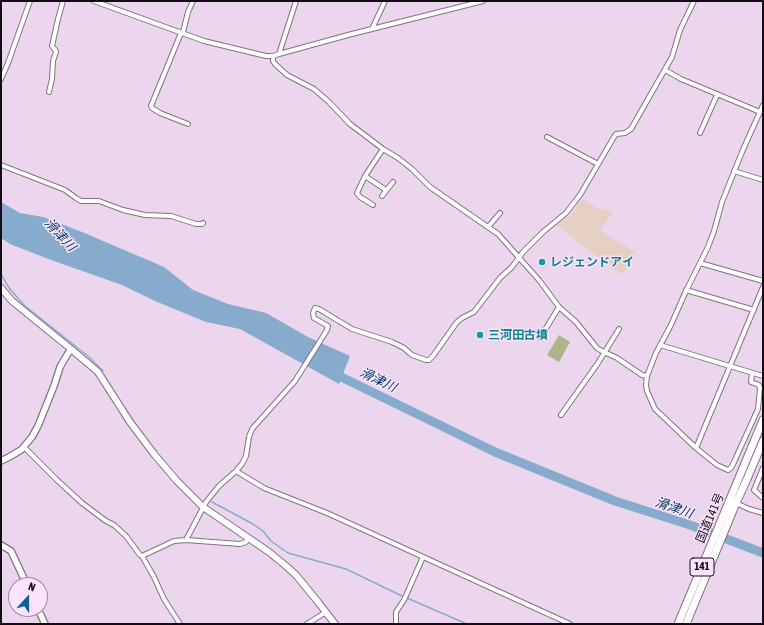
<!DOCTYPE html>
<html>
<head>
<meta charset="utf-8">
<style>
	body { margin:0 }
	#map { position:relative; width:764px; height:625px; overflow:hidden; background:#ecd6ed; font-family:"Asap Condensed",sans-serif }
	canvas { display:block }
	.frame { position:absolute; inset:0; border:2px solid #130c14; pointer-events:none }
	.north { position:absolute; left:8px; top:577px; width:40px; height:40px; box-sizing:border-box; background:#fae3fb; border:1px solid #9e8d9f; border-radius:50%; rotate:21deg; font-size:11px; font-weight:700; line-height:16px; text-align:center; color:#130c14 }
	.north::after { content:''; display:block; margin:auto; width:14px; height:18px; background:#0c6193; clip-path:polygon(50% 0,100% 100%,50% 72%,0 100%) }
</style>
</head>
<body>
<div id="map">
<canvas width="764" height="625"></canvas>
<div class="frame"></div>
<div class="north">N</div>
</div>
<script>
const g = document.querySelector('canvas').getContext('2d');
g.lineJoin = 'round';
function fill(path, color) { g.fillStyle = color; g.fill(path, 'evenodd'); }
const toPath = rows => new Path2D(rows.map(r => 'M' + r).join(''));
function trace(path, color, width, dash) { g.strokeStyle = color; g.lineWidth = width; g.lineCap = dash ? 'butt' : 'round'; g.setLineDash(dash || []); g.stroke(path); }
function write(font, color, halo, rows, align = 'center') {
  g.font = font + ' "Asap Condensed","Noto Sans JP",sans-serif'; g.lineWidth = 3; g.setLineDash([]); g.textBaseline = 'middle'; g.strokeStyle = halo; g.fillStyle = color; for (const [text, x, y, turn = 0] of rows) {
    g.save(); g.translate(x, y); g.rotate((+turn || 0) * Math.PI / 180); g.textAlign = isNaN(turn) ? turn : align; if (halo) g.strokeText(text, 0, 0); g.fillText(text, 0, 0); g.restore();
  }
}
fill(toPath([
	[582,199,595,207,613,212,600,230,636,253,622,275,556,225,570,216]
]), '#e6cfc3');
fill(toPath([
	[559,335,570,342,559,362,547,355]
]), '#aeb38b');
fill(toPath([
	[1,202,20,213,43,217,82,232,164,267,193,290,228,304,266,313,308,337,350,356,339,384,240,329,206,322,155,301,122,285,51,260,10,244,1,238]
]), '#87abcc');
trace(toPath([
	[1,274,9,288,25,306,89,357,103,371],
	[212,502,253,524,263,531,271,541,288,553,346,569,402,596],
	[407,598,467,624]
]), '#87abcc', 1.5);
trace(toPath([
	[331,372,495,452,615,501,690,525,763,553]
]), '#87abcc', 9);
const minor = toPath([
	[94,1,204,41,266,56,273,56,279,54,348,35,483,1],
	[372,29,385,1],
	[279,54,296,1],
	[273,56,273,61,275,64,287,75,314,89,329,102,350,124,383,149,398,158,412,169,430,187,498,234,539,280,559,307,576,322,597,348,602,351,617,358,642,375,647,376],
	[665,70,681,79,760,112],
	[1,79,8,63,30,1],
	[49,92,52,79,53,61,56,52,56,51,52,46,58,19,63,1],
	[188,124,160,113,152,108,151,106,181,33,183,32,188,12,193,1],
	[700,133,717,95],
	[547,137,598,164],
	[1,165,60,188,65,190,76,198,81,201,99,201,123,210,145,215,171,216,196,224,202,224,203,223],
	[734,171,763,180],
	[365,176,386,190],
	[382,196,393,182],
	[373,205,360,197,357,193,365,176,383,149],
	[488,227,500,213],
	[700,263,763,281],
	[686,290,754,310],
	[540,338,559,307],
	[660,345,763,376],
	[752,373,751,382,759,385,760,388,758,409,734,462,731,468,728,470,717,465,696,448,655,409,647,391,646,385,647,376,656,353,671,325,685,293,708,247,714,231,722,202,742,152,763,105],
	[561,415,598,363,619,329],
	[24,447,57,480,82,503,106,521,114,525,126,536,140,555,142,556,154,577,164,599,180,624],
	[696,448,763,287],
	[763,468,754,490,763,498],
	[236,471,264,488,327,513,570,624],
	[736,503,749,509,763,513],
	[186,540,240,544,246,542,248,538],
	[142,556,174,541,186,540,206,502,219,486,236,471,242,464,246,456,249,437,252,429,295,381,327,330,328,326,314,318,313,313,315,308,319,309,352,329,392,342,404,348,412,355,426,360,429,360,433,356,457,322,462,318,474,312,500,278,512,267,523,252,543,232,566,213,580,195,614,137,616,134,625,133,631,129,672,57,680,30,694,1],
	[307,624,326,612],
	[396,624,396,612,404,600,423,557]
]);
const tertiary = toPath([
	[1,461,9,457,21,450,32,437,38,426,54,386,60,367,67,355,71,349],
	[1,545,11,551,27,585],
	[38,609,45,624]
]);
const secondary = toPath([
	[1,288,12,301,23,310,71,349,98,372,130,422,154,454,177,481,203,507,269,552,286,566,296,575,318,602,335,624]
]);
const trunk = toPath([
	[678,624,763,420],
	[686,624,736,503,747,479,763,441]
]);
trace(minor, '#847086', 6);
trace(tertiary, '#847086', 8);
trace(secondary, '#847086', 8);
trace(trunk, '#847086', 9);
trace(minor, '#fff', 4);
trace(tertiary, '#fff', 5.5);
trace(secondary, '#fff', 6);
trace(trunk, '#fff', 7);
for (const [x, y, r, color] of [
	[542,262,4,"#0f9aa8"],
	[480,335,4,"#0f9aa8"]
]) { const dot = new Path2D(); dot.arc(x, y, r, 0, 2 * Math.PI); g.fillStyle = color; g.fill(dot); trace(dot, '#fae3fb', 1.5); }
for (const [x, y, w] of [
	[702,567,24]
]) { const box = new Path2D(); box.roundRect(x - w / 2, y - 9, w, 18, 3); g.fillStyle = '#fae3fb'; g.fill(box); trace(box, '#130c14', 1); }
write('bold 11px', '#130c14', null, [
	["141",702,567]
]);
write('bold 12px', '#0d838f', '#fae3fb', [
	["レジェンドアイ",550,262],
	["三河田古墳",488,335]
], 'left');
write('12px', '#130c14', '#fae3fb', [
	["国道141号",710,518,-67]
]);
write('italic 13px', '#003d67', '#fae3fb', [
	["滑津川",60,235,47],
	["滑津川",378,380,26],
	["滑津川",674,508,19]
]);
</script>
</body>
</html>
